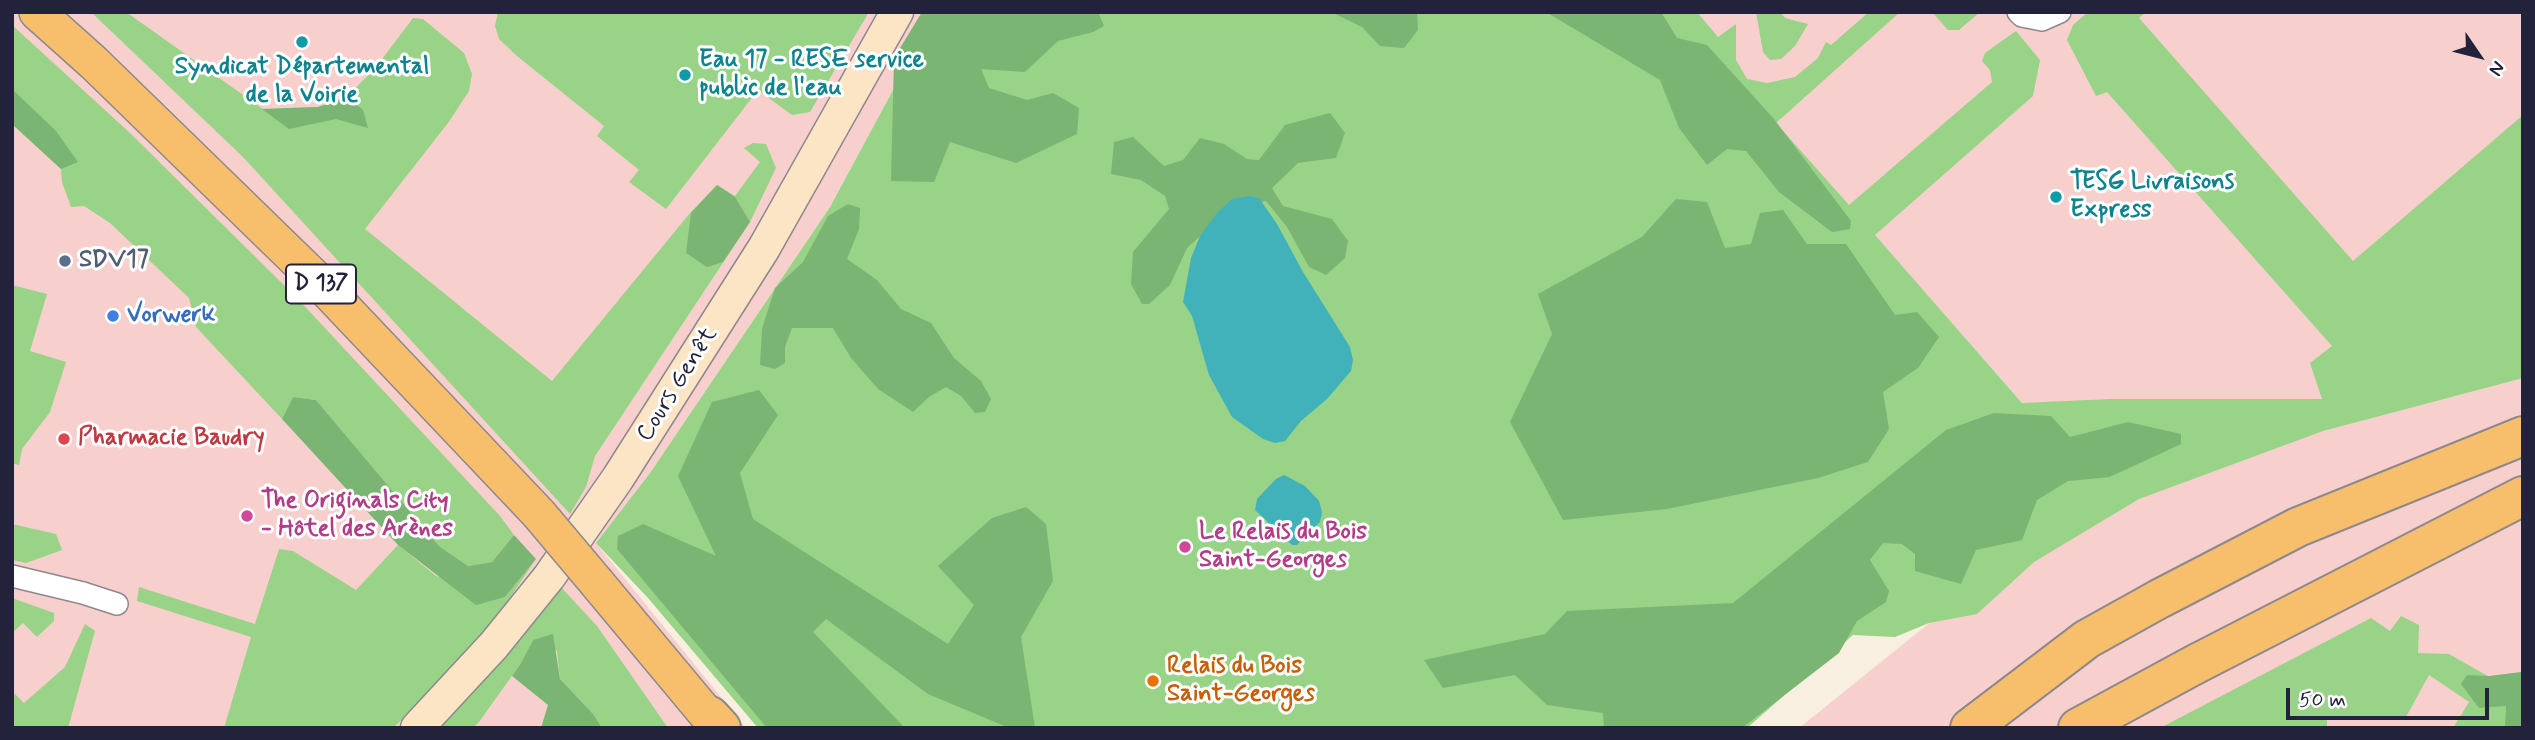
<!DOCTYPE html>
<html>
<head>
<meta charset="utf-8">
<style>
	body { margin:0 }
	#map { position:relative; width:2535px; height:740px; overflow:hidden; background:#f9efe1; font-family:Mynerve,sans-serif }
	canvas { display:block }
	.frame { position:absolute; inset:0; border:14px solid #22223b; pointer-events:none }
	.north { position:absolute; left:2444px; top:21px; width:70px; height:70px; -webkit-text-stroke:5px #fff; paint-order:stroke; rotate:125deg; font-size:19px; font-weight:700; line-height:28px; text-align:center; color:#22223b }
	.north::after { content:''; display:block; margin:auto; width:24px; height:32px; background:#22223b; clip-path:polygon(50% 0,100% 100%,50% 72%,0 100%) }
	.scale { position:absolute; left:2286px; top:688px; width:203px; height:32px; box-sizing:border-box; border:4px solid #22223b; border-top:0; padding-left:9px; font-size:21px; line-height:24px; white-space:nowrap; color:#22223b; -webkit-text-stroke:5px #fff; paint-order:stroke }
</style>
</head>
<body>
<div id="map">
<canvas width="2535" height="740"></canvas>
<div class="frame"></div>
<div class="north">N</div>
<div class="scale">50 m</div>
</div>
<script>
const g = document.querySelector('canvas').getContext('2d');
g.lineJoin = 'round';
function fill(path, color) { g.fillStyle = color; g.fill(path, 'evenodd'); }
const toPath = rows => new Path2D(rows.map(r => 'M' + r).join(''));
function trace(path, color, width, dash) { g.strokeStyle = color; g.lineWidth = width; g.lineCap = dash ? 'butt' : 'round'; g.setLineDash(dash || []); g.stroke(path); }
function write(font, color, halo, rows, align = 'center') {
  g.font = font + ' Mynerve,sans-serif'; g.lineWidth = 6; g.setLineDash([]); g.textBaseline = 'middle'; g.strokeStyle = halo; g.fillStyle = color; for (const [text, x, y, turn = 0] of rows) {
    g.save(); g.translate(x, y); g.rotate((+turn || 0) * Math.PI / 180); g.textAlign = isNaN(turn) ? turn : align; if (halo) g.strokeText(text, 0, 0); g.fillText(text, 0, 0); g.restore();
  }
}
fill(toPath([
	[12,12,935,12,830,207,650,473,596,543,746,728,12,728],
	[1684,12,2523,12,2523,728,1799,728,2097,488,1723,63]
]), '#f7d0cd');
fill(toPath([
	[91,12,126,12,263,109,318,107,347,97,376,67,413,18,423,19,464,53,472,74,469,91,448,123,365,229,552,381,690,213,717,185,735,196,760,162,744,148,753,143,766,144,776,168,750,222,595,456,586,487,570,514,243,157],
	[498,12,869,12,810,112,792,115,758,90,666,209,629,182,639,170,597,136,604,126,517,56,499,39,495,26],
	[935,12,1697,12,1718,37,1736,24,1736,60,1747,79,1767,83,1795,77,1818,58,1826,42,1831,45,1869,12,1900,12,1776,123,1849,205,1992,82,1990,70,1982,61,1985,53,2016,31,2040,60,2033,96,1875,235,2022,403,2110,399,2322,399,2310,363,2332,346,2107,92,2096,96,2067,40,2073,25,2088,12,2146,12,2139,18,2353,261,2523,115,2523,378,2323,431,2139,499,2034,562,1977,614,1929,623,1895,637,1853,635,1747,728,758,728,648,598,596,543,650,473,830,207],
	[2034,416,2051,416,2069,438,2181,443,2110,477],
	[1756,12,1780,12,1785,18,1808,24,1795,46,1781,59,1770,60,1763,52],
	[1932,12,1980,12,1959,30,1948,30],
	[12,25,130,133,297,298,500,516,514,535,492,562,468,566,439,546,316,400,293,397,282,419,196,327,189,298,110,223,84,206,71,207,62,182,61,169,12,124],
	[12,285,47,294,30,351,66,362,50,412,22,449,19,465,12,463],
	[12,524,56,534,62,550,26,563,12,560],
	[398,545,436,576,505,597,536,559,501,611,452,671,393,728,224,728,251,637,137,601,139,587,255,624,279,549,293,551,356,590],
	[559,585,597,626,668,728,602,728,594,715,560,679,557,651,533,640,521,663,479,722,473,728,438,728,459,706],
	[12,598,54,613,54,621,37,637,23,623,12,633],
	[2401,616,2419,625,2418,653,2449,654,2523,696,2523,728,2453,728,2469,702,2429,675,2406,717,2327,720,2327,728,2160,728,2371,618,2390,631],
	[85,624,95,631,68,728,12,728,12,691,24,703,65,667]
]), '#98d387');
fill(toPath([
	[922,12,1098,12,1104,26,1093,32,1058,41,1025,72,981,69,989,88,1027,100,1053,93,1079,108,1077,134,1016,163,950,142,934,182,891,181,894,58],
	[1331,12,1417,12,1418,30,1404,48,1380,46,1362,27],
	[1546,12,1661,12,1677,38,1707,45,1774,119,1851,221,1850,229,1832,232,1779,192,1746,151,1727,149,1707,165,1679,128,1660,80],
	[12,89,56,131,78,162,61,169,12,124],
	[347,97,363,110,368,128,336,119,289,129,262,109,318,107],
	[1330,113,1345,133,1336,158,1298,163,1272,188,1283,206,1332,219,1348,241,1345,258,1326,275,1309,267,1287,227,1266,201,1231,208,1187,248,1170,285,1149,304,1142,304,1131,284,1133,252,1169,209,1165,196,1141,180,1111,174,1114,142,1133,137,1164,166,1183,160,1200,138,1224,144,1247,159,1259,160,1285,125],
	[717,185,735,197,750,222,723,262,707,267,686,253,691,213],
	[1676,199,1707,202,1725,248,1751,244,1760,213,1783,210,1807,244,1846,244,1895,315,1917,312,1939,337,1918,368,1883,392,1889,429,1868,462,1818,478,1667,509,1563,520,1510,422,1552,334,1538,294,1642,237],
	[848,204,860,208,859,229,847,259,877,280,901,309,931,323,954,358,981,381,991,399,985,412,975,413,961,396,946,387,929,397,913,412,878,389,851,358,833,328,792,328,785,347,785,363,775,369,760,365,762,329,775,288,803,262,828,216],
	[759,390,778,415,740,473,753,519,948,644,974,605,938,566,992,518,1026,507,1046,524,1053,581,1021,637,1035,728,1009,728,928,694,826,619,813,632,905,728,767,728,617,549,618,536,643,524,716,556,678,476,712,402],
	[293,397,316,400,439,546,468,566,492,562,514,535,536,559,505,597,476,605,398,545,282,419],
	[1994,413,2051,416,2070,437,2128,422,2181,434,2181,444,2110,477,2068,481,2037,500,2022,540,1976,550,1961,584,1915,571,1915,554,1902,544,1883,543,1870,560,1889,591,1886,602,1857,621,1839,653,1742,728,1604,728,1603,713,1547,705,1515,675,1443,688,1424,660,1545,634,1567,611,1733,603,1946,430],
	[553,634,560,679,594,715,602,728,541,728,548,705,512,676,521,663,533,640],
	[2523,668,2523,728,2505,728,2506,706,2479,708,2461,684,2467,675,2489,676,2521,672]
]), '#7ab574');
fill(toPath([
	[1249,196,1259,198,1277,224,1303,272,1350,347,1353,360,1351,371,1327,399,1301,421,1285,441,1275,443,1263,439,1232,417,1209,375,1192,316,1183,302,1191,258,1200,236,1217,213,1232,199],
	[1284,475,1305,486,1319,501,1322,512,1320,522,1297,545,1292,545,1255,510,1257,499,1276,479]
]), '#41b2ba');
const street = toPath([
	[2018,12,2022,16,2042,20,2060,12],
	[12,576,83,593,117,604]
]);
const secondary = toPath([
	[417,728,494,645,549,577,618,478,764,248,897,12]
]);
const primary = toPath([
	[37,12,94,63,319,282,539,514],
	[597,583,718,728]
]);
const highway = toPath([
	[710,716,721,728],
	[1970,728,2087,639,2159,599,2298,527,2523,436],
	[2078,728,2194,665,2523,496]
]);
trace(street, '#8e888e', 24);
trace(secondary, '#8e888e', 35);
trace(primary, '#8e888e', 38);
trace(highway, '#8e888e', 42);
trace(street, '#fff', 21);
trace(secondary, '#fce5c4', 32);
trace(primary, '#f7bf6c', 35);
trace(highway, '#f7bf6c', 38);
const primaryBridge = toPath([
	[539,514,597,583]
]);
trace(primaryBridge, '#8e888e', 38, []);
trace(primaryBridge, '#f7bf6c', 35);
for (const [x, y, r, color] of [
	[302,42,7,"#0f9aa8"],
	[685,75,7,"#0f9aa8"],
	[2056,197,7,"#0f9aa8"],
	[65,261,7,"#5c6f8a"],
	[113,316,7,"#3f7fe0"],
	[64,439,7,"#e0444e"],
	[247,516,7,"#d1479c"],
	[1185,547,7,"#d1479c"],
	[1153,681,7,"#e8710a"]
]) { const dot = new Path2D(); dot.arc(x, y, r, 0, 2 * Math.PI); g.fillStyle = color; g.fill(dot); trace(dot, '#fff', 2.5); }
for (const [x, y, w] of [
	[321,284,70]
]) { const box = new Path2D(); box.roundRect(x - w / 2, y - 19.5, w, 39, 5); g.fillStyle = '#fff'; g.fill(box); trace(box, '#22223b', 2); }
write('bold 23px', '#22223b', null, [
	["D 137",321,284]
]);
write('bold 24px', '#0d838f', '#fff', [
	["Eau 17 - RESE service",699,61],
	["public de l'eau",699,89],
	["Syndicat Départemental",302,68,"center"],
	["de la Voirie",302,96,"center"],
	["TESG Livraisons",2070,183],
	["Express",2070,211]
], 'left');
write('bold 24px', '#4e5e75', '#fff', [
	["SDV17",79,261]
], 'left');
write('bold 24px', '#366cbe', '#fff', [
	["Vorwerk",127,316]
], 'left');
write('24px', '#22223b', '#fff', [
	["Cours Genêt",678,385,-58]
]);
write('bold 24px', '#be3a42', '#fff', [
	["Pharmacie Baudry",78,439]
], 'left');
write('bold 24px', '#b23c85', '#fff', [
	["The Originals City",261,502],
	["- Hôtel des Arènes",261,530],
	["Le Relais du Bois",1199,533],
	["Saint-Georges",1199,561]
], 'left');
write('bold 24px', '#c56008', '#fff', [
	["Relais du Bois",1167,667],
	["Saint-Georges",1167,695]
], 'left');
</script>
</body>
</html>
